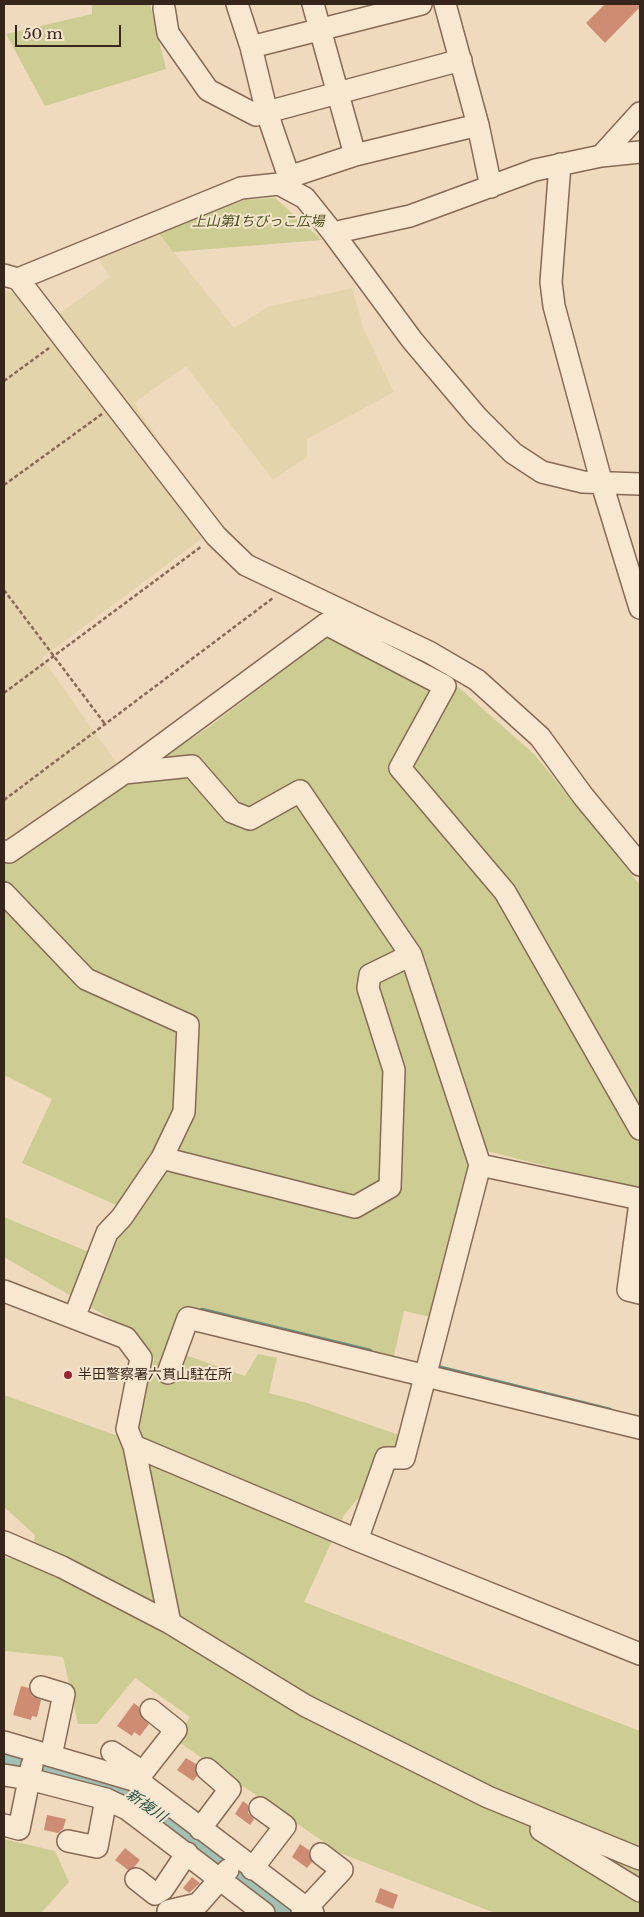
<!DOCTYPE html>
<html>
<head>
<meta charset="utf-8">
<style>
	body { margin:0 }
	#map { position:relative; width:644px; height:1917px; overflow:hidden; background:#efdabe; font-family:"Libre Baskerville",serif }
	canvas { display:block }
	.frame { position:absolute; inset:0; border:5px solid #36251b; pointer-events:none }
	.scale { position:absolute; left:15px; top:25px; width:106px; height:22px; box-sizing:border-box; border:2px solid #36251b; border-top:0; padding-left:6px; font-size:15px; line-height:18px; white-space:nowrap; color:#36251b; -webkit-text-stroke:4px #f6e5ce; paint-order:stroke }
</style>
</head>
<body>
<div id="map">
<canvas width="644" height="1917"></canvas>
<div class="frame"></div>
<div class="scale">50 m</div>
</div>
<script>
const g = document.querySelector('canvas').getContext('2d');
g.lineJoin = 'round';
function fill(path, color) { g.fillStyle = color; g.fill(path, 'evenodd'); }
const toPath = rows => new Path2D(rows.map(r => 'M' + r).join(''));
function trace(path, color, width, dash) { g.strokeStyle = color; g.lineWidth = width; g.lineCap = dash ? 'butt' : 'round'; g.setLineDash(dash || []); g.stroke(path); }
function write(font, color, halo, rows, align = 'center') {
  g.font = font + ' "Libre Baskerville","Noto Sans JP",serif'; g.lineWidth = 4; g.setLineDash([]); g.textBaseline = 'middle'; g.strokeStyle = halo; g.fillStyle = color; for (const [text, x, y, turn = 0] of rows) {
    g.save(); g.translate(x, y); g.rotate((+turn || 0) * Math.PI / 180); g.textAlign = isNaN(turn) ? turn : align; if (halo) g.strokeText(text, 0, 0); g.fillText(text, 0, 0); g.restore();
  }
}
fill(toPath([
	[158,232,234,328,267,307,352,288,364,330,394,392,307,439,307,457,273,480,186,366,134,403,158,439,140,451,205,536,42,658,118,765,13,841,4,838,4,290,18,294,42,326,110,277,98,258]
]), '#e4d4ab');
fill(toPath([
	[92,4,150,4,166,69,45,106,6,34,92,14],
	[275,198,322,240,173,252,158,232,244,200],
	[328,636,457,686,535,755,640,885,640,1190,483,1150,435,1318,404,1311,393,1360,285,1337,189,1307,174,1351,245,1376,258,1354,277,1358,269,1393,307,1403,402,1436,399,1450,344,1515,304,1602,640,1731,640,1913,495,1913,340,1853,176,1740,190,1717,135,1678,97,1724,78,1724,63,1657,4,1651,4,1558,29,1560,35,1535,4,1507,4,1395,115,1435,135,1432,154,1358,128,1329,4,1257,4,1217,106,1259,134,1213,22,1163,52,1099,4,1075,4,858,9,859,209,727],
	[4,1839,55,1851,69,1882,41,1913,4,1913]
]), '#cdcc92');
trace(toPath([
	[202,1310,370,1351],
	[437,1367,610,1410]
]), '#698e80', 4.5);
trace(toPath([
	[6,1764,24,1768],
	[36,1770,129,1790,216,1858],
	[240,1875,288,1913]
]), '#a2c0b3', 25);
fill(toPath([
	[605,4,640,4,640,7,605,43,586,23],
	[21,1686,29,1688,32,1696,41,1700,37,1717,32,1716,31,1720,13,1715],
	[134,1703,139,1707,140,1715,149,1724,140,1736,134,1732,132,1736,117,1726],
	[186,1758,196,1764,197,1776,193,1781,177,1770],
	[243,1801,248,1805,248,1813,254,1819,250,1825,235,1814],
	[47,1815,66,1819,63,1829,58,1833,44,1830],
	[300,1844,309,1850,312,1862,307,1868,292,1857],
	[125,1848,140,1860,134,1867,128,1870,115,1860],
	[192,1877,200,1883,189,1893,183,1888],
	[380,1888,398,1895,393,1909,375,1902]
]), '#ce8d73');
const minor = toPath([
	[237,4,251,47,267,113,289,177,355,155,478,125],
	[313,4,355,155],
	[445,4,478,125,491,187],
	[164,8,168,33,208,90,256,115,461,60],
	[251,47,421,4],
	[601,156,640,113],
	[560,164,551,282,554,306,602,484,640,608],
	[333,233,410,216,535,170,601,156,640,152],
	[4,275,18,279,216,536,246,565,429,652,477,680,540,737,583,796,640,865],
	[18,279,241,188,279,184,305,198,333,233,412,340,477,417,513,453,542,472,583,482,640,484],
	[124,773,326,624,445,686,400,768,505,892,640,1129],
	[4,851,9,852,124,773,192,766,232,812,250,819,300,791,411,955,480,1165,404,1458,386,1458,357,1540],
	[4,893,86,979,188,1025,184,1112,162,1158,122,1217,107,1233,74,1318],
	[162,1158,355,1207,390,1187,394,1070,368,988,370,975,411,955],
	[480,1165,640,1199],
	[640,1203,628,1290,640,1293],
	[4,1291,126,1338,141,1358,127,1429,134,1446,357,1540,640,1654],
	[168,1373,188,1318,640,1428],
	[134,1446,170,1623],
	[4,1542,62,1567,170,1623,306,1706,488,1797,640,1859],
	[41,1687,64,1694,51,1756],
	[4,1742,140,1782,313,1913],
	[112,1752,143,1772],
	[4,1775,29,1779,106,1799,127,1809,264,1913],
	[140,1782,143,1772,176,1730,151,1710],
	[4,1825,19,1829,32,1765],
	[200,1829,230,1789,207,1769],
	[541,1830,640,1891],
	[68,1841,97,1847,106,1799],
	[252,1869,285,1826,260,1808],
	[136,1879,155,1894,163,1889,187,1853],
	[168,1911,198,1904,228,1870],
	[302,1913,342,1870,321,1854]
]);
trace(minor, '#876a56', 24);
trace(toPath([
	[4,381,49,348],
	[4,485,102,414],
	[4,590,105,724],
	[4,693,202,546],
	[4,800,273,598]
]), '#876a56', 2.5, [4, 2.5]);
trace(minor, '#f9e8d1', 21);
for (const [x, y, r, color] of [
	[68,1375,5,"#972534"]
]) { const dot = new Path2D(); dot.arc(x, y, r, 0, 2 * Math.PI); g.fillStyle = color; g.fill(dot); trace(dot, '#f6e5ce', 2); }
write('italic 14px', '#4d5322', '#f6e5ce', [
	["上山第1ちびっこ広場",258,222]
]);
write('14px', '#36251b', '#f6e5ce', [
	["半田警察署六貫山駐在所",78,1375]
], 'left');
write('italic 15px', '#2a564e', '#f6e5ce', [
	["新複川",146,1806,35]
]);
</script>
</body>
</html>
